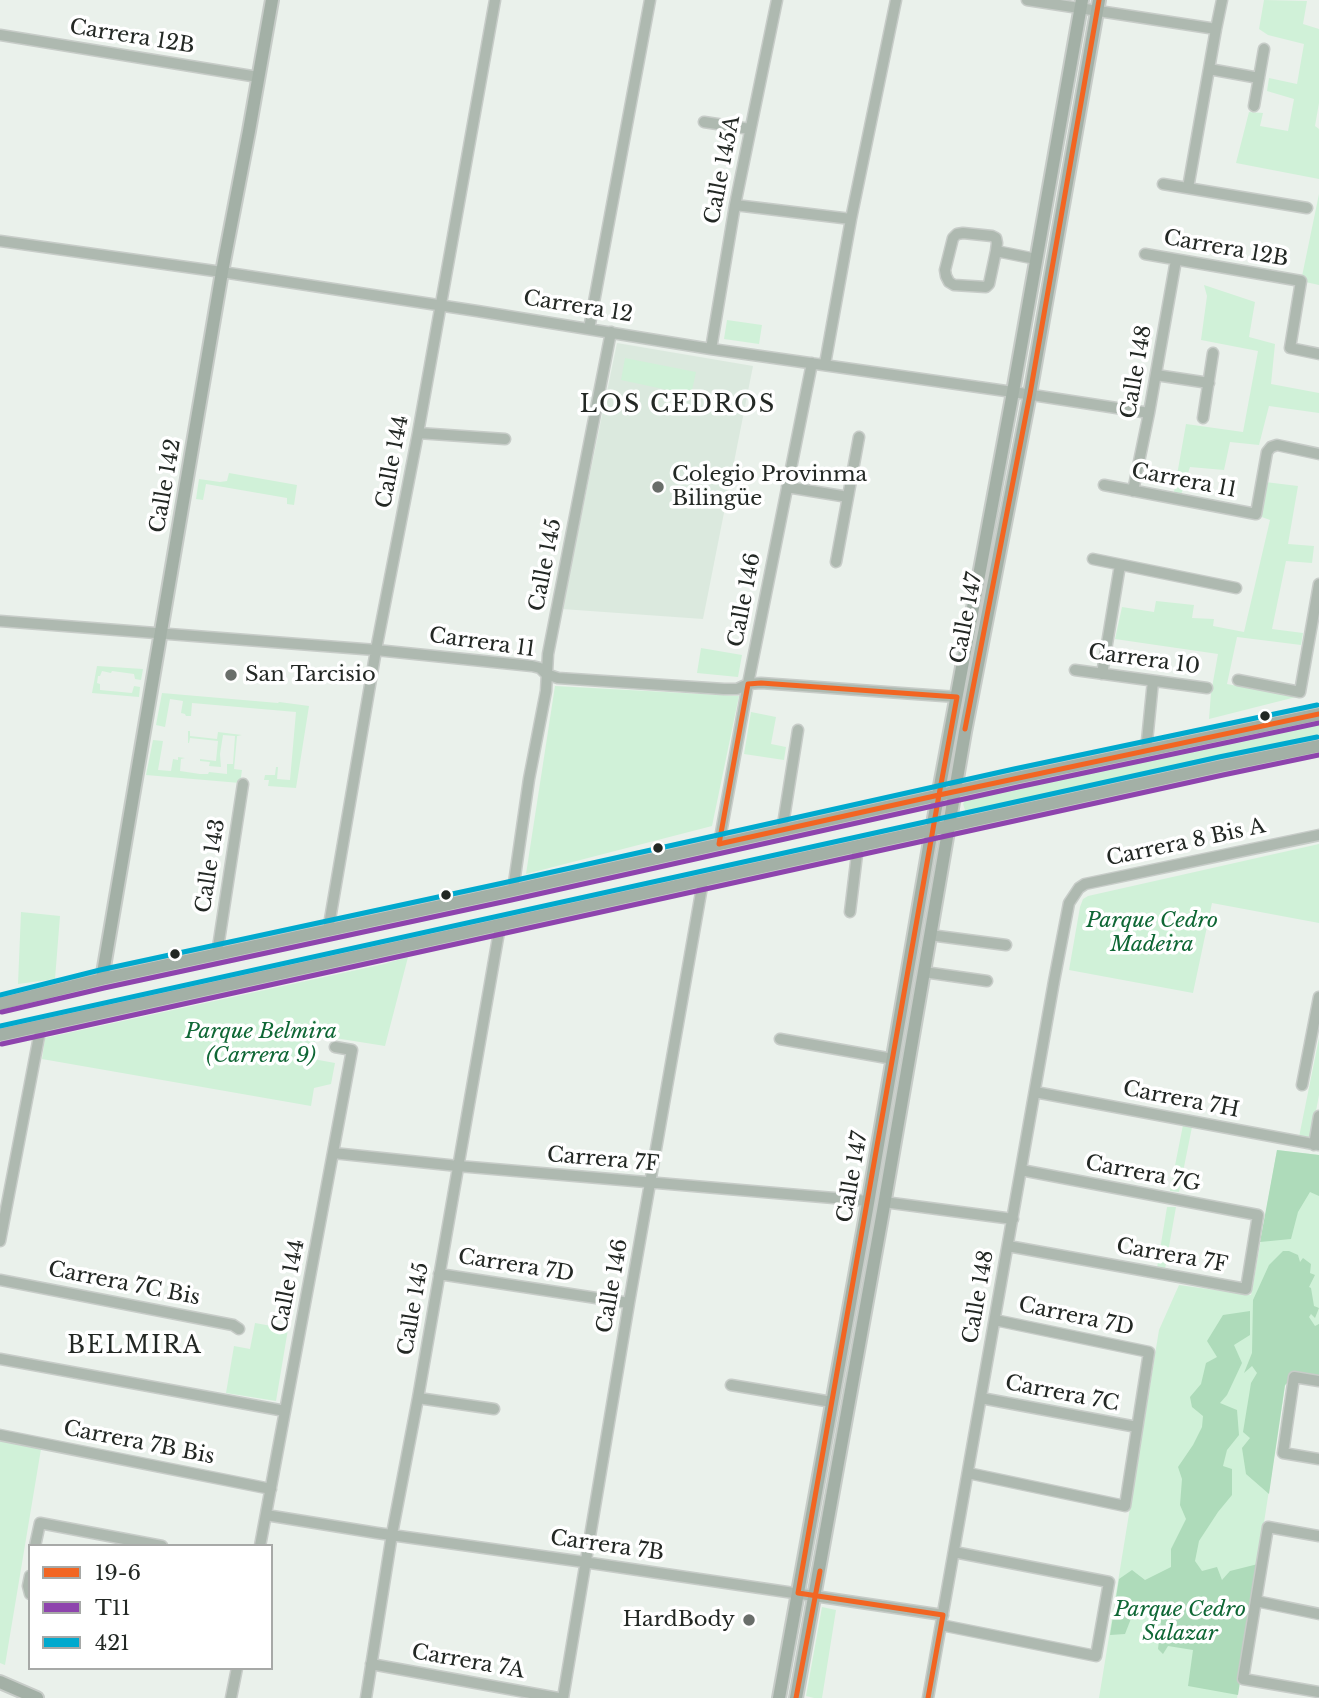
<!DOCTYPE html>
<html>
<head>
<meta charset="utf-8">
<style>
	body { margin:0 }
	#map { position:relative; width:1319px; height:1698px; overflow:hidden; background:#eaf1eb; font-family:"Libre Baskerville",serif }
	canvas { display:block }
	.legend { position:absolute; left:28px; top:1544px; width:245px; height:126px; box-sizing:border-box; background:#fff; border:2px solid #a7a9a7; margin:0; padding:9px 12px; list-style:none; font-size:21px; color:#232824 }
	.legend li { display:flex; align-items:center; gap:14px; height:35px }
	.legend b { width:35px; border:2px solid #a7a9a7 }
</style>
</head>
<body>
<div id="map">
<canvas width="1319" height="1698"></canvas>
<ul class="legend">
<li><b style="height:9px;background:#f26522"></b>19-6</li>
<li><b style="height:9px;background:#8e44ad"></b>T11</li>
<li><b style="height:9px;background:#00a9ce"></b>421</li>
</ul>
</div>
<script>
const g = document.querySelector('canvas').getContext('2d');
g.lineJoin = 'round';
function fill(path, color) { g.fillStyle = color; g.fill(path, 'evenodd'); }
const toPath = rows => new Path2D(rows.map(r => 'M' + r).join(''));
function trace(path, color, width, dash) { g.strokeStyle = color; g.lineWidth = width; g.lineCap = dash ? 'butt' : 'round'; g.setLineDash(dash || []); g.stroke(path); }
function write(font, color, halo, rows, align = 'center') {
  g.font = font + ' "Libre Baskerville",serif'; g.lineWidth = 7; g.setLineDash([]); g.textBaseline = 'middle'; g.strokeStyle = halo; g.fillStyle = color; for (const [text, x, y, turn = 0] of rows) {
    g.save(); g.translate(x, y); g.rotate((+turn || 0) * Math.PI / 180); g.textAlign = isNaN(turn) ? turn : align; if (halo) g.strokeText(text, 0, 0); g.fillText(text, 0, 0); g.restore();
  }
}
fill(toPath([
	[617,343,753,366,703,619,562,609]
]), '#dbe9de');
fill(toPath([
	[1264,0,1307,1,1303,24,1319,29,1319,103,1315,126,1319,129,1319,179,1236,163,1249,112,1263,113,1260,126,1288,131,1294,99,1267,91,1269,78,1297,84,1304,44,1268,35,1259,29],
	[1319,194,1319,285,1301,281],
	[1204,285,1255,302,1249,337,1275,344,1271,384,1319,393,1319,413,1269,406,1259,445,1230,442,1224,470,1190,467,1181,495,1174,492,1186,424,1243,432,1258,351,1201,340,1207,296],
	[727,320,762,325,759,344,724,339],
	[625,358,696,372,691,395,621,380],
	[229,473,297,485,294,505,287,504,287,498,206,484,203,500,196,499,199,479,220,482,227,481],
	[1265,482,1298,486,1288,544,1314,546,1312,563,1286,561,1272,629,1303,633,1301,645,1237,637,1227,684,1296,697,1209,719,1211,693,1218,654,1115,639,1122,607,1154,612,1156,601,1194,605,1192,618,1214,619,1213,626,1244,632,1270,520,1259,516],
	[701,648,742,655,738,677,697,673],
	[97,666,143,669,141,680,135,679,134,674,112,671,111,673,102,671,100,676,98,676,97,683,100,684,100,690,132,693,134,686,140,687,139,697,92,693],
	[555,686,739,696,712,826,526,874],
	[162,693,278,703,279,702,309,706,296,788,268,786,269,780,264,780,265,775,275,775,276,767,278,767,277,779,290,780,296,712,192,703,191,716,186,716,185,714,181,713,183,701,170,699,165,727,156,725],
	[751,712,776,717,771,744,786,747,784,760,744,754],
	[1319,718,1319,737,976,814,966,813,963,804,968,796],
	[188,731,190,731,190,736,217,739,218,732,242,735,237,736,234,769,242,770,240,783,146,775,153,740,163,741,158,770,171,771,173,759,178,760,178,757,185,758,181,759,180,771,200,774,208,774,209,772,227,774,227,764,233,764,235,736,223,735,220,754,221,767,209,766,210,762,200,761,200,759,216,761,218,741,190,738,189,743,188,743],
	[1319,844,1319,923,1212,903,1193,993,1069,970,1080,907,1083,899,1088,896],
	[21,912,60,916,55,979,18,984],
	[408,957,385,1046,316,1035,313,1059,335,1063,331,1084,314,1088,311,1106,42,1059,45,1038,384,964],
	[1319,1038,1319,1095,1311,1138,1299,1137],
	[1183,1125,1192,1127,1179,1192,1170,1191],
	[1277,1150,1319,1155,1319,1376,1294,1376,1285,1386,1237,1698,1099,1698,1159,1330,1179,1285,1251,1295],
	[1167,1207,1176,1207,1165,1269,1157,1268],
	[255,1323,288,1329,276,1401,226,1393,234,1346,250,1349],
	[0,1440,41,1449,5,1665,0,1663],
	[822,1607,836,1610,822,1698,814,1698,806,1696]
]), '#d0f1d8');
fill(toPath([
	[1277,1150,1319,1155,1319,1196,1310,1192,1298,1212,1291,1239,1260,1242],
	[1283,1251,1289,1251,1298,1255,1300,1262,1303,1258,1311,1264,1310,1273,1315,1275,1309,1287,1311,1288,1314,1306,1319,1308,1315,1318,1311,1314,1309,1317,1315,1326,1319,1324,1319,1376,1294,1376,1285,1385,1269,1494,1246,1474,1242,1448,1250,1438,1243,1432,1251,1383,1257,1373,1252,1366,1244,1373,1252,1353,1253,1300,1269,1265],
	[1250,1311,1250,1335,1234,1345,1242,1363,1227,1395,1220,1403,1237,1410,1239,1435,1227,1450,1223,1466,1232,1469,1232,1495,1218,1512,1199,1541,1195,1561,1202,1571,1217,1567,1222,1580,1230,1571,1258,1564,1238,1695,1188,1686,1193,1650,1168,1646,1163,1654,1158,1649,1161,1622,1151,1609,1132,1616,1125,1634,1110,1635,1119,1579,1132,1570,1145,1580,1171,1567,1171,1549,1186,1519,1180,1505,1182,1479,1178,1467,1193,1445,1202,1427,1203,1416,1192,1407,1190,1397,1201,1384,1206,1363,1217,1357,1207,1341,1223,1315]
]), '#aedbba');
const minor = toPath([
	[1027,0,1216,29],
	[0,35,258,77],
	[1209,69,1259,78],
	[1254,106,1264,49],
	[704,122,750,129],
	[1163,184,1307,208],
	[1188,188,1216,29,1222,0],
	[735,205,851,219],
	[963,233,992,236,996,238,997,243,996,251,989,284,986,287,954,285,949,282,946,276,945,270,953,238,957,234,963,233],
	[0,241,222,272,477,311,711,349,1013,392,1149,413],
	[996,251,1036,259],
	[1145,254,1301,281,1290,348,1319,354],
	[589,329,650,0],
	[711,349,735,205,777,0],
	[825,364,851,219,896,0],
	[1156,375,1209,383],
	[1203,418,1213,353],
	[418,433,505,439],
	[1104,485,1256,514,1267,452,1271,447,1277,445,1319,454],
	[787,487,848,497],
	[1133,491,1149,413,1176,260],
	[1093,559,1236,588],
	[836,562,859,437],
	[0,621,376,650,532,666,540,668,546,674,558,678,724,689,737,689,748,684,761,683,957,697],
	[1075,670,1207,688],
	[1102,674,1120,565],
	[1238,680,1300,692,1319,584],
	[1146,751,1153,681],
	[782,831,798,730],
	[719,844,748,684,812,363],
	[513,890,529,779,546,691,548,654,611,332],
	[850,912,858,846],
	[328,931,376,650,418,433,495,0],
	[930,935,1006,945],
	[217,954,243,784],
	[924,972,987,981],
	[780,1039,893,1059],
	[1302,1085,1319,997],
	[1035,1092,1319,1145],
	[1314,1145,1319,1116],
	[333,1153,458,1166,869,1201],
	[884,1202,1013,1219],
	[0,1241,41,1026],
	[1008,1246,1246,1289,1258,1215,1021,1170],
	[439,1274,629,1303],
	[0,1280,233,1325,239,1329],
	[0,1359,285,1411],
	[1319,1381,1294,1377,1283,1453,1319,1459],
	[731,1385,832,1402],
	[418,1398,494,1409],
	[981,1398,1137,1427],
	[0,1435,271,1489],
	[968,1473,1125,1506,1149,1352,995,1320],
	[266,1515,377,1533,577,1561,943,1615],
	[1319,1536,1268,1527,1243,1679,1319,1692],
	[35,1546,40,1523,162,1546],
	[260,1546,352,1050,335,1047],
	[30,1576,28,1586,30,1594],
	[1256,1601,1319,1614],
	[941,1625,1096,1656,1109,1582,954,1552],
	[371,1664,558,1698],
	[231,1698,237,1668],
	[366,1698,392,1534,418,1398,500,926],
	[563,1698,629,1303,703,881],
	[928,1698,1054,981,1069,903,1079,888,1085,884,1319,835]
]);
const major = toPath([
	[102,979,222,272,249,131,272,0],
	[0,1004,102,979,505,892,1016,778,1319,714],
	[0,1035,1221,766,1319,746],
	[0,1682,37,1698],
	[779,1698,867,1209,932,829,1013,392,1082,0],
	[796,1698,883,1211,965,732,1030,394,1099,0]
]);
trace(minor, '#c7ccc8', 13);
trace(major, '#c7ccc8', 16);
trace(minor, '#aeb9b0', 10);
trace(major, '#a3b0a6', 12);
trace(toPath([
	[761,683,957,697,939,795,719,844,748,684,761,683],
	[965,729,1030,394,1099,0],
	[939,795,1319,714],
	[796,1698,820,1571],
	[928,1698,943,1615,798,1593,939,795]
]), '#f26522', 5);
trace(toPath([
	[2,1012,104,988,507,901,1018,787,1319,723],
	[2,1044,1223,775,1319,755]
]), '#8e44ad', 5);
trace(toPath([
	[0,995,100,970,503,883,1014,769,1317,705],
	[0,1026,1219,757,1317,737]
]), '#00a9ce', 5);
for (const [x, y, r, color] of [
	[658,487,7,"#696e6a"],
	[231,675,7,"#696e6a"],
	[1265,716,6,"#232824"],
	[658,848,6,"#232824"],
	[446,895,6,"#232824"],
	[175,954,6,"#232824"],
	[749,1620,7,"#696e6a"]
]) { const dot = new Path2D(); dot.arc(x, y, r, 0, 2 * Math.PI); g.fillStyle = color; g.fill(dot); trace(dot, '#fff', 2.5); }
write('21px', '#232824', '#fff', [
	["Carrera 12B",132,37,9],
	["Calle 145A",723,170,-79],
	["Carrera 12B",1226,249,10],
	["Carrera 12",578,307,9],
	["Calle 148",1137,372,-80],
	["Calle 144",393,462,-79],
	["Carrera 11",1184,481,11],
	["Calle 142",166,486,-80],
	["Calle 145",546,565,-79],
	["Calle 146",745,600,-79],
	["Calle 147",967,618,-79],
	["Carrera 11",482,643,8],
	["Carrera 10",1144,660,8],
	["Carrera 8 Bis A",1186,843,-12],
	["Calle 143",211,866,-81],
	["Carrera 7H",1181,1100,11],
	["Carrera 7F",603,1160,5],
	["Carrera 7G",1143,1174,11],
	["Calle 147",853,1177,-80],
	["Carrera 7F",1172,1256,10],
	["Carrera 7D",516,1266,9],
	["Carrera 7C Bis",124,1284,11],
	["Calle 144",289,1286,-79],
	["Calle 146",613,1286,-80],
	["Calle 148",979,1297,-80],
	["Calle 145",414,1309,-80],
	["Carrera 7D",1076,1317,12],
	["Carrera 7C",1062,1394,11],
	["Carrera 7B Bis",139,1443,11],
	["Carrera 7B",607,1546,8],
	["Carrera 7A",468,1662,10]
]);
write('21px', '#232824', '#fff', [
	["Colegio Provinma",672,475],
	["Bilingüe",672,499],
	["San Tarcisio",245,675],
	["HardBody",735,1620,"right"]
], 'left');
write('italic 21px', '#0f6735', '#fff', [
	["Parque Cedro",1152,921],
	["Madeira",1152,945],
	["Parque Belmira",261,1032],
	["(Carrera 9)",261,1056],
	["Parque Cedro",1180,1610],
	["Salazar",1180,1634]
]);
g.letterSpacing = '2px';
write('23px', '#232824', '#fff', [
	["BELMIRA",135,1347]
]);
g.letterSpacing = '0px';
g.letterSpacing = '2px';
write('24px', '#232824', '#fff', [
	["LOS CEDROS",678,405]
]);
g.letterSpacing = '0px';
</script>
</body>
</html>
